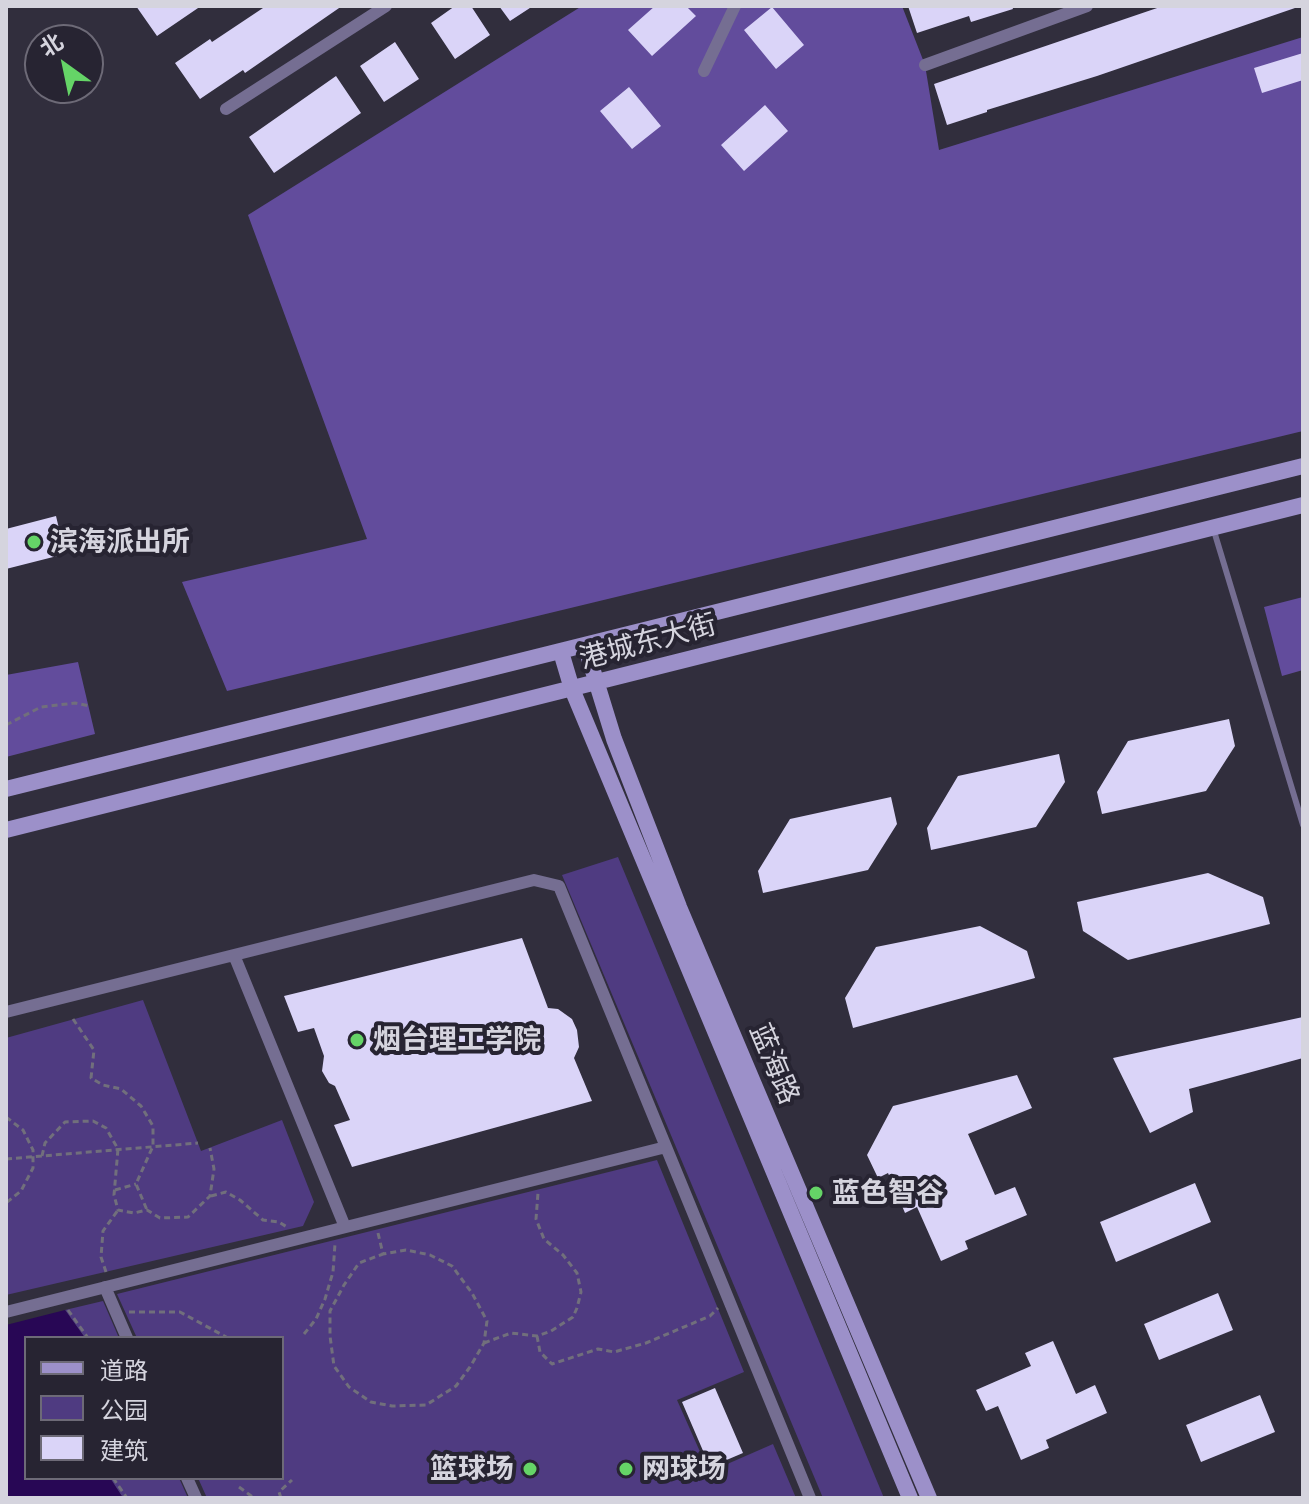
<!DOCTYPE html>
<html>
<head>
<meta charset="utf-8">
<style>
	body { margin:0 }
	#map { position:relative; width:1309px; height:1504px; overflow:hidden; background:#312e3d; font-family:"Crimson Pro","Noto Sans SC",serif }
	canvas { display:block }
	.frame { position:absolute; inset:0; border:8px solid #d5d4de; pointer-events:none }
	.legend { position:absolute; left:24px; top:1336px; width:260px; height:144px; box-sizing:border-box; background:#272432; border:2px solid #6d6a77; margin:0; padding:10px 14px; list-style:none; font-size:24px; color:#d5d4de }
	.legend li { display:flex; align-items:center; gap:16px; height:40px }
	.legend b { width:40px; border:2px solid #6d6a77 }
	.north { position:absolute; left:24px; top:24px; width:80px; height:80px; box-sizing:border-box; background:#272432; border:2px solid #6d6a77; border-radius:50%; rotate:327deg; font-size:22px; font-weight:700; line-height:32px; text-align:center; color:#d5d4de }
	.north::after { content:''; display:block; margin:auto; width:28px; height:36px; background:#65d467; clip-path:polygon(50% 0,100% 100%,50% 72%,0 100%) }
</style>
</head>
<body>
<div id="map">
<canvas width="1309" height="1504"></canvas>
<div class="frame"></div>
<ul class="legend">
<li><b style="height:10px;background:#9c90c9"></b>道路</li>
<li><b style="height:22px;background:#4f3b81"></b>公园</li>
<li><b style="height:22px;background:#dad4f8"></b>建筑</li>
</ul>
<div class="north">北</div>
</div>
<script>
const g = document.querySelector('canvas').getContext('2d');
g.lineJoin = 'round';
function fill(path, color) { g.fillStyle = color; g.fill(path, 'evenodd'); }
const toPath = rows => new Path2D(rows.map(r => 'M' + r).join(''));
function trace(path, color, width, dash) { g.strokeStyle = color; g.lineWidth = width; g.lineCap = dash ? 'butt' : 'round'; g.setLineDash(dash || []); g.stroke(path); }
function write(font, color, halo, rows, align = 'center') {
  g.font = font + ' "Crimson Pro","Noto Sans SC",serif'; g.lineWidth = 8; g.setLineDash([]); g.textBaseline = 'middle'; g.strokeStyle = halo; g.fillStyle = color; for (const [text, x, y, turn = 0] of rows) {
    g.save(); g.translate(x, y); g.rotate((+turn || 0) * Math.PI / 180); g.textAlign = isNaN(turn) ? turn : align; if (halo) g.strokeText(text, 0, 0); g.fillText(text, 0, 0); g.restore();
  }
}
fill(toPath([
	[618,857,884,1498,823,1498,562,875],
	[143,1000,201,1151,282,1120,314,1202,303,1226,6,1295,6,1038],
	[657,1160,744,1372,677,1400,709,1472,773,1444,796,1498,207,1498,198,1478,282,1478,282,1338,137,1338,117,1294],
	[103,1301,119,1338,85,1338,65,1310],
	[110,1478,179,1478,188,1498,123,1498]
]), '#4f3b81');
fill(toPath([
	[582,6,902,6,925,65,939,150,1303,37,1303,431,227,691,182,582,367,539,248,215],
	[1303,597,1303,670,1282,676,1264,607],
	[78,662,95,734,6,757,6,675]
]), '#624c9c');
fill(toPath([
	[65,1310,85,1338,26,1338,26,1478,110,1478,123,1498,6,1498,6,1325]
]), '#280755');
fill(toPath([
	[136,6,201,6,157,36],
	[266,6,342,6,245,73,243,70,200,99,175,63,210,39,212,42],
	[455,6,471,6,490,35,455,59,431,23],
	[499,6,533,6,510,21],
	[655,6,686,6,696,16,652,56,628,30],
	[908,6,1012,6,1013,9,971,22,969,16,917,33],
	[1163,6,1295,6,1295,8,1097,76,987,110,987,112,947,125,934,84],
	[772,7,804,45,776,69,744,30],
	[395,42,419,79,384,102,360,66],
	[1303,53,1303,80,1262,93,1254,68],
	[336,76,361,113,274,173,249,137],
	[629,87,661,126,632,149,600,111],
	[765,105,788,131,744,171,721,145],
	[56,516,65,554,6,569,6,529],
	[1229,719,1235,746,1206,791,1102,814,1097,792,1128,741],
	[1059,754,1065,782,1036,827,931,850,927,828,958,776],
	[891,797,897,824,868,870,763,893,758,871,790,819],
	[1208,873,1263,897,1270,924,1128,960,1083,931,1077,902],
	[980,926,1027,951,1035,978,853,1028,845,998,876,947],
	[522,938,548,1008,558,1009,572,1019,577,1030,579,1047,574,1058,592,1101,352,1167,334,1125,350,1120,335,1086,329,1083,322,1071,324,1056,314,1028,298,1032,284,996],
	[1303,1017,1303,1058,1189,1089,1193,1112,1150,1133,1113,1058],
	[1017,1075,1032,1108,968,1134,995,1195,1015,1187,1027,1215,965,1241,968,1249,941,1261,917,1207,905,1213,888,1173,878,1178,867,1155,893,1106],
	[1195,1183,1211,1222,1116,1262,1100,1222],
	[1218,1293,1233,1330,1159,1360,1144,1324],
	[1053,1341,1076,1394,1095,1385,1107,1413,1046,1440,1049,1448,1021,1460,998,1406,986,1411,976,1390,1031,1366,1025,1353],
	[715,1388,743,1453,710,1467,682,1402],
	[1260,1395,1275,1432,1201,1462,1186,1425]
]), '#dad4f8');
trace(toPath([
	[6,725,41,707,75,703,90,706],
	[73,1019,94,1050,91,1078,103,1085,121,1089,141,1106,153,1126,153,1146,136,1184,147,1210],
	[6,1117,23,1130,33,1150,33,1168,21,1191,6,1203],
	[42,1156,45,1143,65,1122,93,1121,106,1128,118,1149,114,1195,118,1210,134,1213,147,1210,160,1218,188,1217,210,1196,214,1169,210,1148],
	[6,1159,198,1143],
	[115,1190,136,1184],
	[211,1196,226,1192,240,1200,263,1220,279,1222,287,1227],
	[378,1233,383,1254,359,1263,344,1285,330,1311,330,1336,334,1366,349,1387,371,1402,392,1406,426,1405,456,1386,470,1367,484,1343,487,1321,472,1293,452,1266,430,1255,406,1250,383,1254],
	[106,1272,101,1257,103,1231,118,1210],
	[68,1310,88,1338],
	[129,1312,180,1312,228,1338],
	[304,1334,316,1319,325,1299,333,1272,335,1244],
	[537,1336,540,1352,552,1364,598,1349,614,1352,646,1343,710,1316,718,1308],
	[484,1343,511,1333,537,1336,551,1331,573,1317,577,1308,581,1292,577,1273,563,1255,544,1239,536,1219,538,1193],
	[113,1478,127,1498],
	[239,1487,254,1498],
	[281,1498,279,1492,292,1480]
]), '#716f7c', 3, [6, 4]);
trace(toPath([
	[1214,531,1303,825]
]), '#756e92', 6);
trace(toPath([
	[925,65,1087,6],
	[704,71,735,6],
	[226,109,386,6],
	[234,955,345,1227],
	[6,1012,534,880,559,886,810,1498],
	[105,1287,127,1338],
	[6,1312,666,1147],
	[187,1478,196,1498]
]), '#756e92', 12);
trace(toPath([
	[585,645,614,739,679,907,929,1498],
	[561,652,572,689,910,1498],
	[6,789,1303,466],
	[6,830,1303,505]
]), '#9c90c9', 16);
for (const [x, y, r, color] of [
	[34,542,8,"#65d467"],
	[357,1040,8,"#65d467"],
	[816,1193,8,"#65d467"],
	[530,1469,8,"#65d467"],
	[626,1469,8,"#65d467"]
]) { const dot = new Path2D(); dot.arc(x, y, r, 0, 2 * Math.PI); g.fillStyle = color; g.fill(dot); trace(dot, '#272432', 3); }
write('bold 28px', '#d5d4de', '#272432', [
	["滨海派出所",50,542],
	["烟台理工学院",373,1040],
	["蓝色智谷",832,1193],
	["篮球场",514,1469,"right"],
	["网球场",642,1469]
], 'left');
write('28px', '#d5d4de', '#272432', [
	["港城东大街",648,642,-15],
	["蓝海路",774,1064,67]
]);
</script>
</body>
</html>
